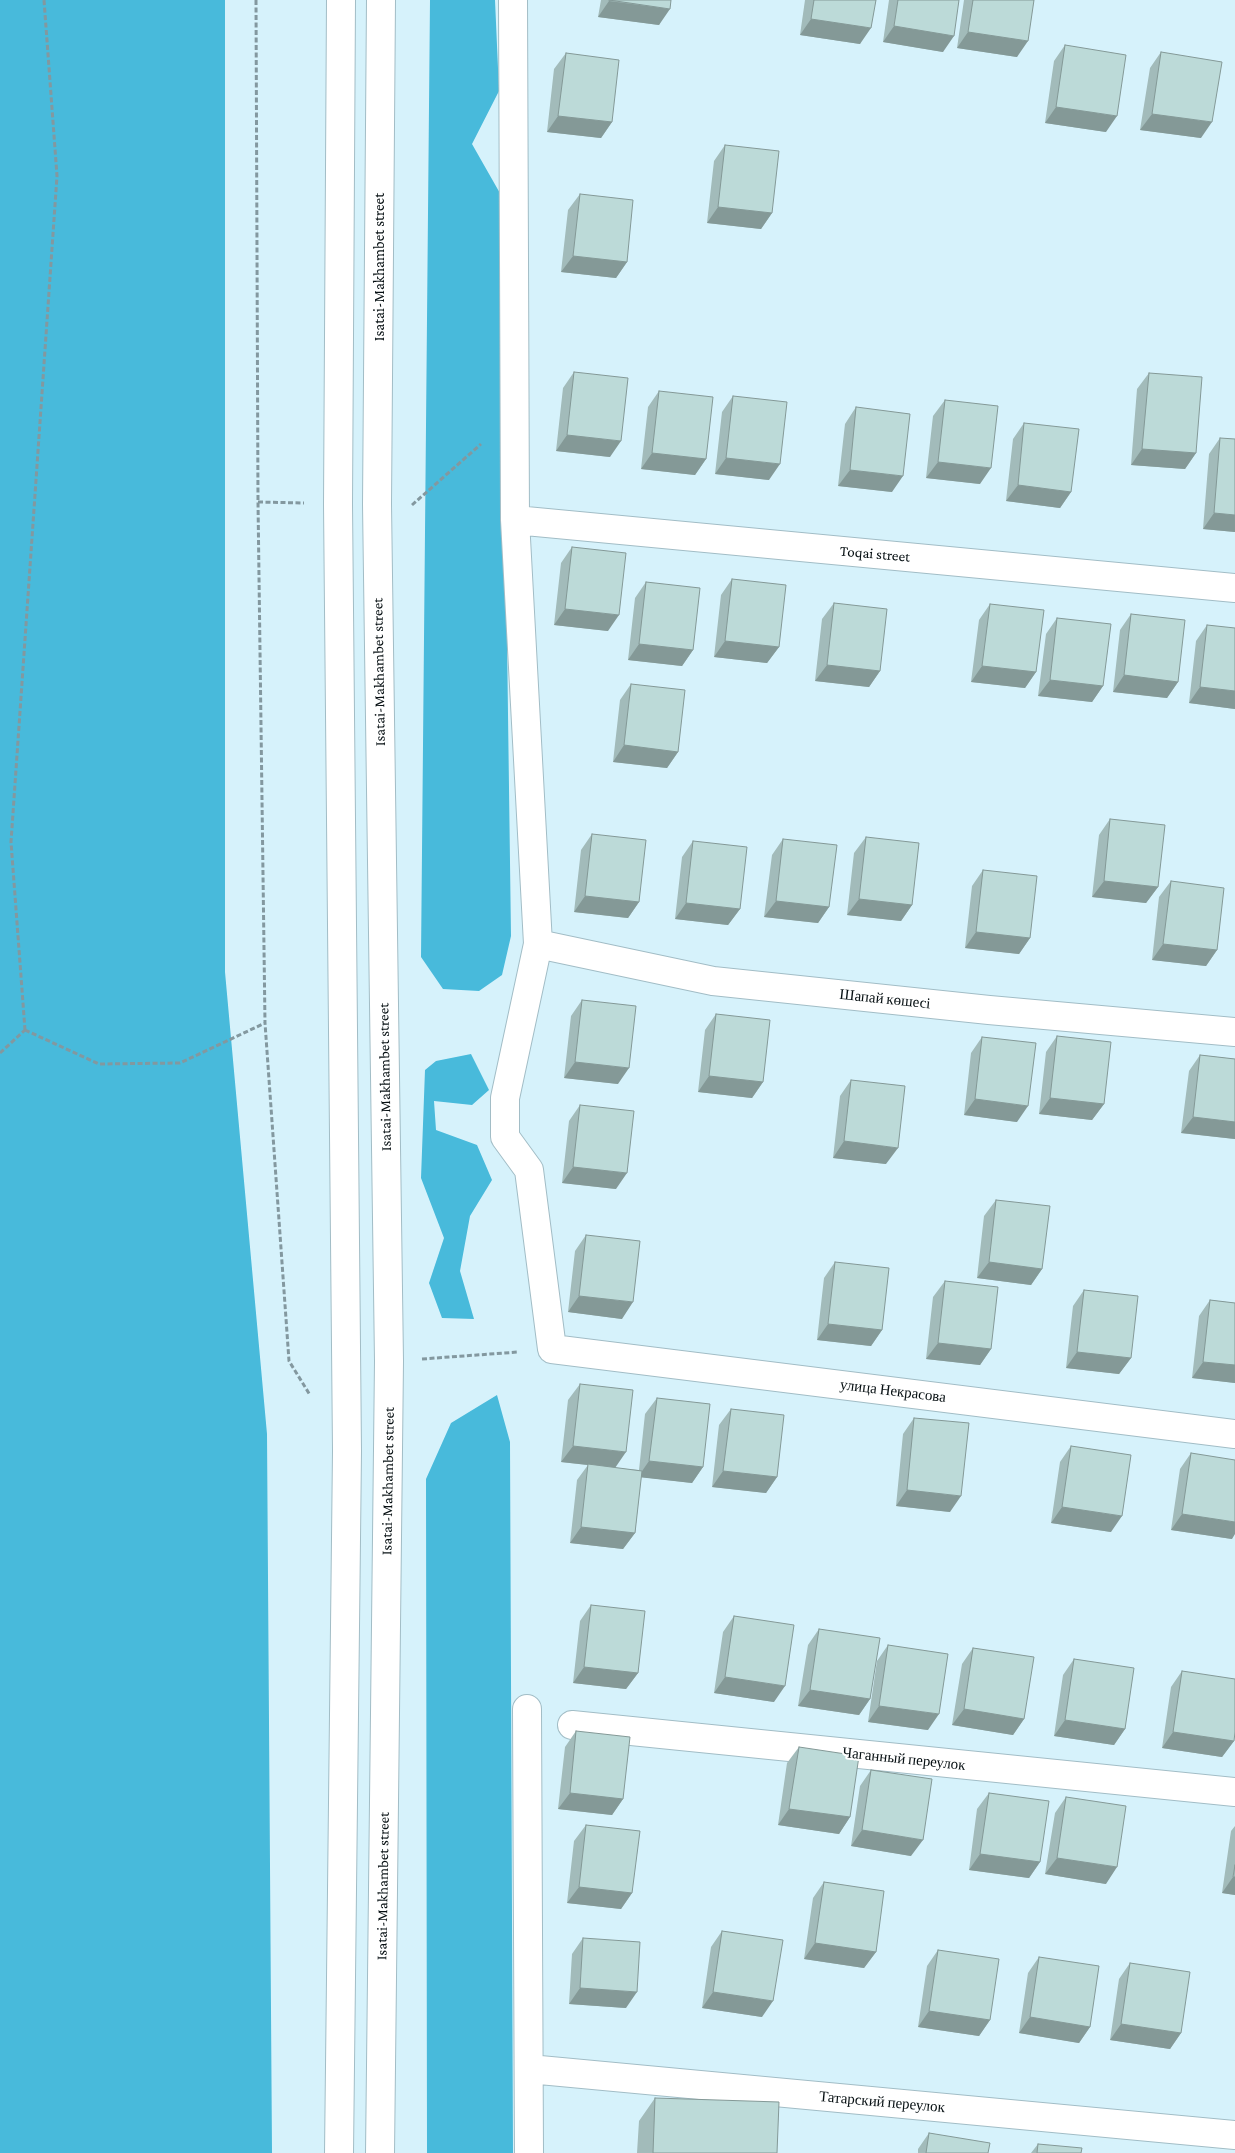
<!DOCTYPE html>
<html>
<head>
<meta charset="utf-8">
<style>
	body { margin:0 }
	canvas { display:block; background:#d6f2fb }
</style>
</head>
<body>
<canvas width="1235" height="2153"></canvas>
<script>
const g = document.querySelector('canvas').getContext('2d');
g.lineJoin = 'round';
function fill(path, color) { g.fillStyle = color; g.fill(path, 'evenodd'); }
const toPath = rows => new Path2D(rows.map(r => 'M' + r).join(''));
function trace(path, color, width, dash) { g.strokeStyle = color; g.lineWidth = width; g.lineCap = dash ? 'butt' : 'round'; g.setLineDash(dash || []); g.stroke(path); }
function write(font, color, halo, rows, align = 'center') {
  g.font = font + ' "Crimson Pro",serif'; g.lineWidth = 4; g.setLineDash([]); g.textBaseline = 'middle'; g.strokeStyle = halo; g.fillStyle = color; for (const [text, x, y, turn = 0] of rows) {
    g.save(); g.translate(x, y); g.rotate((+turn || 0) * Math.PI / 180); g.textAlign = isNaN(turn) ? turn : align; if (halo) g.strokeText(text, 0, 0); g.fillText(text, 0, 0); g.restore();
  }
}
fill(toPath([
	[0,0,225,0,225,972,267,1434,272,2153,0,2153],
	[430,0,495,0,499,91,472,144,501,195,511,936,502,975,479,991,443,989,421,957],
	[471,1054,489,1090,472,1105,434,1101,436,1130,477,1145,492,1180,470,1216,460,1271,474,1319,442,1318,429,1283,444,1238,421,1178,425,1070,436,1061],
	[497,1395,510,1442,513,2153,427,2153,426,1479,451,1423]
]), '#48badb');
const minor = toPath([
	[513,0,515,520,538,944,505,1098,505,1137,529,1170,552,1349,1235,1434],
	[515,520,1235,588],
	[538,944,713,981,989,1010,1235,1032],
	[527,1709,529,2153],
	[572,1725,1235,1792],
	[529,2069,1235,2135]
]);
const major = toPath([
	[339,2153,347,1451,338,504,341,0],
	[380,2153,389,1361,377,504,381,0]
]);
trace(minor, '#a2bdc6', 30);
trace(major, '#a2bdc6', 30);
trace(toPath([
	[256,0,258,502,265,1023,289,1361,310,1395],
	[258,502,304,503],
	[412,505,481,444],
	[25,1030,11,842,57,176,44,0],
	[25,1030,99,1064,180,1063,265,1023],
	[0,1053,25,1030],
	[422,1359,518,1352]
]), '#83989f', 3, [5, 2.5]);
trace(minor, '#fff', 28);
trace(major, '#fff', 28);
fill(toPath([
	[601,0,671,0,659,25,598,17],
	[805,0,876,0,860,44,800,35],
	[889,0,959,0,943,52,883,42],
	[964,0,1034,0,1017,57,957,48],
	[1065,45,1106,132,1045,123,1054,61],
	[1161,52,1201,138,1140,130,1150,68],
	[566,53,612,122,601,138,547,132,554,69],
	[725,145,772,213,761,229,707,223,714,161],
	[580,194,627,262,616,278,561,272,568,210],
	[574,372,610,457,556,451,563,388],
	[1149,373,1196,453,1185,469,1131,465,1137,389],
	[659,391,706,459,695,475,641,469,648,407],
	[733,396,769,480,715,474,722,412],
	[945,400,980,484,926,478,933,416],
	[856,407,892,492,838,486,845,424],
	[1024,423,1071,492,1060,508,1006,501,1013,439],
	[1220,438,1235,532,1203,529,1209,454],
	[572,547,608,631,554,625,561,563],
	[732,579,779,647,767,663,714,657,721,595],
	[646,582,693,650,682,666,628,660,635,598],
	[834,603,880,671,869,687,815,681,822,619],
	[990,604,1036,672,1025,688,971,682,979,620],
	[1131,614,1178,682,1167,698,1113,692,1120,630],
	[1057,618,1103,686,1092,702,1038,696,1046,634],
	[1207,625,1235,709,1189,703,1196,641],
	[631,684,678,752,667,768,613,762,620,700],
	[1110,819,1158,887,1146,903,1092,897,1099,835],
	[592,834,639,902,628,918,574,912,581,850],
	[866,837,912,905,901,921,847,915,854,853],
	[783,839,829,907,818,923,764,917,772,855],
	[693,841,740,909,728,925,675,919,682,857],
	[983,870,1030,938,1019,954,965,948,972,886],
	[1171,881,1217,950,1206,966,1152,960,1159,897],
	[582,1000,618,1084,564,1078,571,1016],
	[716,1014,763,1082,752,1098,698,1092,705,1030],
	[1057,1036,1104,1104,1092,1120,1039,1114,1046,1052],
	[982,1037,1017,1122,964,1115,971,1053],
	[1200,1055,1235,1059,1235,1139,1181,1133,1189,1071],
	[851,1080,886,1164,833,1158,840,1096],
	[580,1105,616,1189,562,1183,569,1121],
	[996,1200,1042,1269,1031,1285,977,1278,984,1216],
	[586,1235,622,1319,568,1312,575,1251],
	[835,1262,882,1330,871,1346,817,1340,824,1278],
	[945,1281,991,1349,980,1365,926,1359,933,1297],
	[1084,1290,1131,1358,1119,1374,1066,1368,1073,1306],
	[1210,1300,1235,1303,1235,1383,1192,1378,1199,1316],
	[580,1384,615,1468,639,1470,645,1414,657,1398,703,1467,692,1483,641,1477,635,1533,623,1549,570,1543,577,1480,588,1465,561,1462,568,1400],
	[731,1409,777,1477,766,1493,712,1487,719,1425],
	[914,1418,950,1512,896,1506,903,1434],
	[1071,1446,1111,1532,1051,1523,1060,1462],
	[1191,1453,1232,1539,1171,1530,1180,1469],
	[591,1605,638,1673,626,1689,573,1683,580,1621],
	[734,1616,774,1702,714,1693,723,1632],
	[819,1629,870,1699,859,1715,798,1706,808,1645],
	[888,1645,928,1730,868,1722,877,1661],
	[973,1648,1024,1719,1013,1735,952,1725,962,1664],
	[1074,1659,1125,1729,1114,1745,1054,1736,1063,1675],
	[1182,1671,1234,1741,1222,1757,1162,1748,1171,1687],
	[576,1731,623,1799,612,1815,558,1809,565,1747],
	[799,1747,850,1817,839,1834,778,1825,787,1763],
	[871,1770,911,1856,851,1846,860,1786],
	[989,1793,1040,1862,1029,1878,969,1870,977,1809],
	[1066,1797,1106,1884,1045,1874,1055,1813],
	[586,1825,632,1893,621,1909,567,1903,574,1841],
	[1235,1826,1235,1895,1222,1893,1231,1831],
	[824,1882,876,1952,864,1968,804,1959,813,1898],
	[722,1931,762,2017,702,2008,711,1947],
	[583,1938,626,2008,569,2004,572,1954],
	[938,1950,990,2020,979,2036,918,2027,927,1966],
	[1039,1957,1090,2027,1079,2043,1019,2033,1028,1973],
	[1130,1963,1181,2033,1170,2049,1110,2040,1119,1979],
	[655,2098,777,2153,637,2153,639,2121],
	[929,2133,988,2153,918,2153,918,2149],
	[1038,2144,1081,2153,1031,2153]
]), '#a2bbba');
fill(toPath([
	[609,1,670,9,659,25,598,17],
	[811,19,871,28,860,44,800,35],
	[894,26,954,36,943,52,883,42],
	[968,32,1028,41,1017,57,957,48],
	[1056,107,1117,116,1106,132,1045,123],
	[1152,114,1212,122,1201,138,1140,130],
	[558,116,612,122,601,138,547,132],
	[718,207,772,213,761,229,707,223],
	[573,256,627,262,616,278,561,272],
	[567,435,621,441,610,457,556,451],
	[1142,449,1196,453,1185,469,1131,465],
	[652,453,706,459,695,475,641,469],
	[726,458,780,464,769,480,715,474],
	[938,462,991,468,980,484,926,478],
	[850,470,903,476,892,492,838,486],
	[1018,485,1071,492,1060,508,1006,501],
	[1214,513,1235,515,1235,532,1203,529],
	[565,609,619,615,608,631,554,625],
	[725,641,779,647,767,663,714,657],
	[639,644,693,650,682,666,628,660],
	[827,665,880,671,869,687,815,681],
	[982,666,1036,672,1025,688,971,682],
	[1124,675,1178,682,1167,698,1113,692],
	[1050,680,1103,686,1092,702,1038,696],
	[1200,687,1235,691,1235,709,1189,703],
	[624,745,678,752,667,768,613,762],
	[1104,881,1158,887,1146,903,1092,897],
	[585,896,639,902,628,918,574,912],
	[859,899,912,905,901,921,847,915],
	[776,901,829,907,818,923,764,917],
	[686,903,740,909,728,925,675,919],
	[976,932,1030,938,1019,954,965,948],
	[1163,944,1217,950,1206,966,1152,960],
	[575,1062,629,1068,618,1084,564,1078],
	[709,1076,763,1082,752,1098,698,1092],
	[1050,1098,1104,1104,1092,1120,1039,1114],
	[975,1099,1028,1106,1017,1122,964,1115],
	[1193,1117,1235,1122,1235,1139,1181,1133],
	[844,1141,898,1148,886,1164,833,1158],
	[573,1167,627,1173,616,1189,562,1183],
	[989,1262,1042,1269,1031,1285,977,1278],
	[579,1296,633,1302,622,1319,568,1312],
	[828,1324,882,1330,871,1346,817,1340],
	[938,1343,991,1349,980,1365,926,1359],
	[1077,1352,1131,1358,1119,1374,1066,1368],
	[1203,1362,1235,1365,1235,1383,1192,1378],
	[573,1446,626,1452,615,1468,561,1462],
	[649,1461,703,1467,692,1483,638,1477],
	[723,1471,777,1477,766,1493,712,1487],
	[907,1490,961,1496,950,1512,896,1506],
	[1062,1507,1122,1516,1111,1532,1051,1523],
	[1182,1514,1235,1522,1235,1534,1232,1539,1171,1530],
	[581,1527,635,1533,623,1549,570,1543],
	[584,1667,638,1673,626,1689,573,1683],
	[725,1677,785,1686,774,1702,714,1693],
	[810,1690,870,1699,859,1715,798,1706],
	[879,1706,939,1714,928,1730,868,1722],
	[964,1709,1024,1719,1013,1735,952,1725],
	[1065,1720,1125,1729,1114,1745,1054,1736],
	[1173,1732,1234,1741,1222,1757,1162,1748],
	[570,1793,623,1799,612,1815,558,1809],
	[789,1809,850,1817,839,1834,778,1825],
	[862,1830,923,1840,911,1856,851,1846],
	[980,1854,1040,1862,1029,1878,969,1870],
	[1057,1858,1117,1867,1106,1884,1045,1874],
	[1233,1877,1235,1877,1235,1895,1222,1893],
	[579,1887,632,1893,621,1909,567,1903],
	[815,1943,876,1952,864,1968,804,1959],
	[580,1988,637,1992,626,2008,569,2004],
	[713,1992,773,2001,762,2017,702,2008],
	[929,2011,990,2020,979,2036,918,2027],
	[1030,2017,1090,2027,1079,2043,1019,2033],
	[1121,2024,1181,2033,1170,2049,1110,2040]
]), '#849997');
const building = toPath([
	[609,0,671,0,670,9,609,0],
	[814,0,876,0,871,28,811,19,814,0],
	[898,0,959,0,954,36,894,26,898,0],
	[973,0,1034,0,1028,41,968,32,973,0],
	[1065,45,1126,55,1117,116,1056,107,1065,45],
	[1161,52,1222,62,1212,122,1152,114,1161,52],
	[566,53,619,60,612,122,558,116,566,53],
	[725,145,779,151,772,213,718,207,725,145],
	[580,194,633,200,627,262,573,256,580,194],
	[574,372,628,378,621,441,567,435,574,372],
	[1149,373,1202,377,1196,453,1142,449,1149,373],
	[659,391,713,397,706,459,652,453,659,391],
	[733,396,787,402,780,464,726,458,733,396],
	[945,400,998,406,991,468,938,462,945,400],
	[856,407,910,414,903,476,850,470,856,407],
	[1024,423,1079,429,1071,492,1018,485,1024,423],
	[1220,438,1235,439,1235,515,1214,513,1220,438],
	[572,547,626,553,619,615,565,609,572,547],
	[732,579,786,585,779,647,725,641,732,579],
	[646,582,700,588,693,650,639,644,646,582],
	[834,603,887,609,880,671,827,665,834,603],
	[990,604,1044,610,1036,672,982,666,990,604],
	[1131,614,1185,620,1178,682,1124,675,1131,614],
	[1057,618,1111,624,1103,686,1050,680,1057,618],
	[1207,625,1235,628,1235,691,1200,687,1207,625],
	[631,684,685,690,678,752,624,745,631,684],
	[1110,819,1165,825,1158,887,1104,881,1110,819],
	[592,834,646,840,639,902,585,896,592,834],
	[866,837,919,843,912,905,859,899,866,837],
	[783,839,837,845,829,907,776,901,783,839],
	[693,841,747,847,740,909,686,903,693,841],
	[983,870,1037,876,1030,938,976,932,983,870],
	[1171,881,1224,888,1217,950,1163,944,1171,881],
	[582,1000,636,1006,629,1068,575,1062,582,1000],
	[716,1014,770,1020,763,1082,709,1076,716,1014],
	[1057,1036,1111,1042,1104,1104,1050,1098,1057,1036],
	[982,1037,1036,1043,1028,1106,975,1099,982,1037],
	[1200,1055,1235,1059,1235,1122,1193,1117,1200,1055],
	[851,1080,905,1086,898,1148,844,1141,851,1080],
	[580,1105,634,1111,627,1173,573,1167,580,1105],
	[996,1200,1050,1206,1042,1269,989,1262,996,1200],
	[586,1235,640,1241,633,1302,579,1296,586,1235],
	[835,1262,889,1268,882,1330,828,1324,835,1262],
	[945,1281,998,1287,991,1349,938,1343,945,1281],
	[1084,1290,1138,1296,1131,1358,1077,1352,1084,1290],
	[1210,1300,1235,1303,1235,1365,1203,1362,1210,1300],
	[580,1384,633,1390,626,1452,573,1446,580,1384],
	[657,1398,710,1404,703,1467,649,1461,657,1398],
	[731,1409,784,1415,777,1477,723,1471,731,1409],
	[914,1418,969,1423,961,1496,907,1490,914,1418],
	[1071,1446,1131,1455,1122,1516,1062,1507,1071,1446],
	[1191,1453,1235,1460,1235,1522,1182,1514,1191,1453],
	[588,1464,642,1471,635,1533,581,1527,588,1464],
	[591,1605,645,1611,638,1673,584,1667,591,1605],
	[734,1616,794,1625,785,1686,725,1677,734,1616],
	[819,1629,880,1638,870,1699,810,1690,819,1629],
	[888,1645,948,1654,939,1714,879,1706,888,1645],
	[973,1648,1034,1657,1024,1719,964,1709,973,1648],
	[1074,1659,1134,1668,1125,1729,1065,1720,1074,1659],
	[1182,1671,1235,1679,1235,1732,1234,1741,1173,1732,1182,1671],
	[576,1731,630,1737,623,1799,570,1793,576,1731],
	[799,1747,859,1756,850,1817,789,1809,799,1747],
	[871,1770,932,1779,923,1840,862,1830,871,1770],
	[989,1793,1049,1801,1040,1862,980,1854,989,1793],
	[1066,1797,1126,1806,1117,1867,1057,1858,1066,1797],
	[586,1825,640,1831,632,1893,579,1887,586,1825],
	[1235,1865,1235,1877,1233,1877,1235,1865],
	[824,1882,884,1891,876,1952,815,1943,824,1882],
	[722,1931,783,1940,773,2001,713,1992,722,1931],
	[583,1938,640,1942,637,1992,580,1988,583,1938],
	[938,1950,999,1959,990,2020,929,2011,938,1950],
	[1039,1957,1099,1966,1090,2027,1030,2017,1039,1957],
	[1130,1963,1190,1972,1181,2033,1121,2024,1130,1963],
	[655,2098,779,2102,777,2153,653,2153,655,2098],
	[929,2133,990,2143,988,2153,926,2153,929,2133],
	[1038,2144,1082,2148,1081,2153,1037,2153,1038,2144]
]);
fill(building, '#bcdad8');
trace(building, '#849997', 1);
write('15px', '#060f12', '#fff', [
	["Isatai-Makhambet street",379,267,-90],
	["Toqai street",875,554,5],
	["Isatai-Makhambet street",379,672,-91],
	["Шапай көшесі",885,999,6],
	["Isatai-Makhambet street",385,1077,-91],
	["улица Некрасова",893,1391,7],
	["Isatai-Makhambet street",388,1481,-89],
	["Чаганный переулок",904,1759,6],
	["Isatai-Makhambet street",383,1886,-89],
	["Татарский переулок",882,2102,5]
]);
</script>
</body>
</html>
